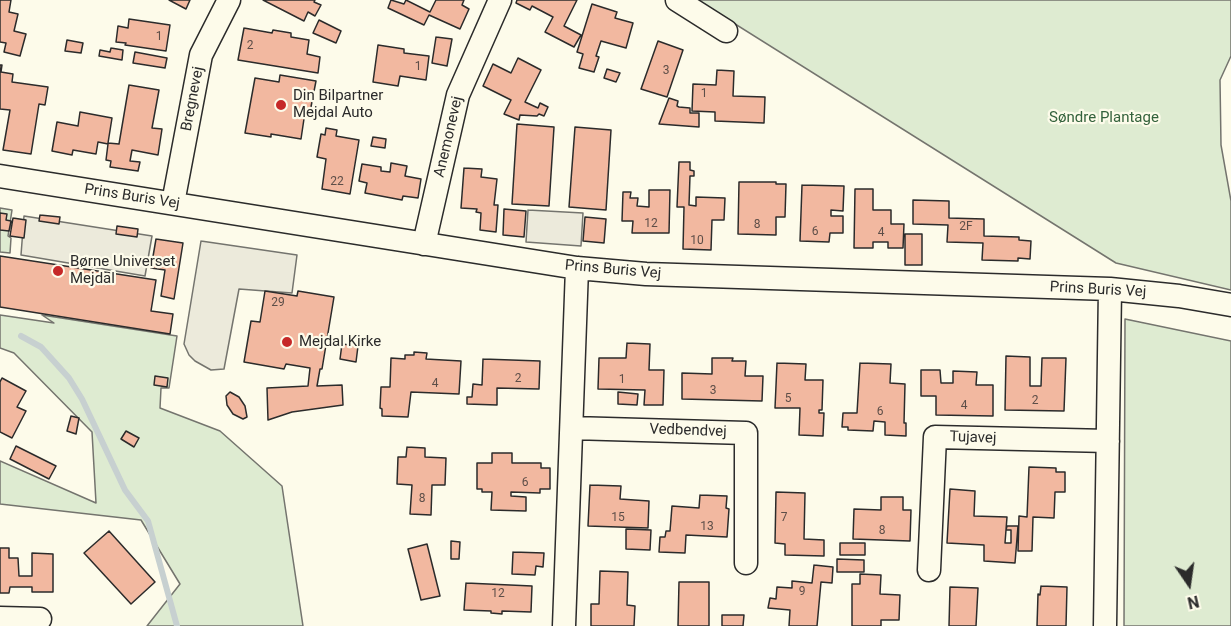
<!DOCTYPE html>
<html>
<head>
<meta charset="utf-8">
<style>
	body { margin:0 }
	#map { position:relative; width:1231px; height:626px; overflow:hidden; background:#fdfbea; font-family:Roboto,sans-serif }
	canvas { display:block }
	.north { position:absolute; left:1159px; top:554px; width:60px; height:60px; -webkit-text-stroke:4px #fdfbea; paint-order:stroke; rotate:167deg; font-size:16px; font-weight:700; line-height:24px; text-align:center; color:#2b2b2b }
	.north::after { content:''; display:block; margin:auto; width:21px; height:27px; background:#2b2b2b; clip-path:polygon(50% 0,100% 100%,50% 72%,0 100%) }
</style>
</head>
<body>
<div id="map">
<canvas width="1231" height="626"></canvas>
<div class="north">N</div>
</div>
<script>
const g = document.querySelector('canvas').getContext('2d');
g.lineJoin = 'round';
function fill(path, color) { g.fillStyle = color; g.fill(path, 'evenodd'); }
const toPath = rows => new Path2D(rows.map(r => 'M' + r).join(''));
function trace(path, color, width, dash) { g.strokeStyle = color; g.lineWidth = width; g.lineCap = dash ? 'butt' : 'round'; g.setLineDash(dash || []); g.stroke(path); }
function write(font, color, halo, rows, align = 'center') {
  g.font = font + ' Roboto,sans-serif'; g.lineWidth = 4.5; g.setLineDash([]); g.textBaseline = 'middle'; g.strokeStyle = halo; g.fillStyle = color; for (const [text, x, y, turn = 0] of rows) {
    g.save(); g.translate(x, y); g.rotate((+turn || 0) * Math.PI / 180); g.textAlign = isNaN(turn) ? turn : align; if (halo) g.strokeText(text, 0, 0); g.fillText(text, 0, 0); g.restore();
  }
}
const green = toPath([
	[697,0,1231,0,1231,56,1220,80,1221,145,1231,201,1231,290,1116,263,697,0],
	[0,208,12,210,8,236,11,238,10,253,0,252,0,208],
	[0,315,54,323,42,315,177,336,169,388,161,388,160,408,220,431,282,486,303,626,147,626,180,584,141,520,0,504,0,461,96,503,92,432,14,353,0,348,0,315],
	[1125,319,1231,341,1231,626,1124,626,1125,319]
]);
fill(green, '#deebd1');
trace(green, '#74746e', 1.5);
const parking = toPath([
	[528,210,583,213,581,246,526,242,528,210],
	[24,216,152,236,145,276,21,255,24,216],
	[201,241,297,255,292,293,239,289,224,369,211,370,195,361,189,355,184,344,201,241]
]);
fill(parking, '#eceadb');
trace(parking, '#74746e', 1.5);
trace(toPath([
	[21,336,41,347,69,378,82,399,125,490,148,521,177,626]
]), '#c7d0d0', 6);
const building = toPath([
	[0,0,11,0,9,12,18,14,14,31,26,34,20,56,4,52,6,43,0,42,0,0],
	[169,0,190,0,186,9,169,0],
	[263,0,315,0,314,2,321,5,315,16,308,12,304,21,263,0],
	[391,0,404,4,406,0,430,12,436,0,464,0,462,5,469,9,460,29,429,15,424,25,388,8,391,0],
	[517,0,577,0,564,26,581,35,574,47,545,32,553,17,532,6,530,10,516,3,517,0],
	[592,4,617,12,615,18,633,23,626,48,601,41,596,56,599,57,594,72,579,68,583,54,577,52,592,4],
	[129,19,170,25,166,51,125,45,126,43,116,42,118,26,128,28,129,19],
	[319,20,341,31,336,43,313,33,319,20],
	[244,28,272,33,273,30,291,33,291,37,309,40,307,54,320,57,318,73,238,60,244,28],
	[436,37,452,39,447,66,432,63,436,37],
	[67,40,83,43,81,53,65,51,67,40],
	[658,41,683,50,667,97,641,89,658,41],
	[378,45,404,49,404,53,429,56,426,80,400,76,398,86,373,82,378,45],
	[111,48,123,50,122,60,99,56,100,50,110,52,111,48],
	[135,52,167,58,165,68,133,63,135,52],
	[518,58,541,70,525,102,538,108,540,103,548,107,544,116,539,114,537,116,520,115,519,120,504,114,511,100,483,86,493,64,511,73,518,58],
	[0,65,2,65,1,72,13,74,12,82,48,87,45,105,39,104,31,154,3,150,10,110,0,109,0,65],
	[607,69,620,73,616,82,604,78,607,69],
	[717,70,734,71,733,96,765,97,764,123,715,121,715,112,692,111,693,84,716,85,717,70],
	[280,75,316,81,310,112,305,112,301,139,271,134,271,137,245,133,255,78,279,82,280,75],
	[129,85,159,90,152,128,162,129,158,155,132,150,130,161,140,162,138,171,110,167,111,161,106,160,108,144,98,142,96,154,73,150,72,155,52,151,57,122,78,126,80,112,112,118,108,143,119,144,129,85],
	[669,98,678,101,677,106,679,107,690,108,690,113,699,113,699,127,659,124,669,98],
	[517,124,554,127,549,206,512,204,517,124],
	[575,127,611,130,606,210,569,207,575,127],
	[326,128,337,130,336,136,359,140,350,194,322,189,326,159,317,157,321,134,325,135,326,128],
	[373,137,386,139,385,148,371,146,373,137],
	[679,162,690,162,690,170,694,171,694,176,690,176,689,205,696,206,696,197,725,198,724,220,712,220,711,250,683,249,684,207,677,207,679,162],
	[391,163,407,166,405,176,421,179,418,198,403,196,402,200,365,193,367,183,359,181,362,164,381,167,381,171,390,172,391,163],
	[464,168,482,169,481,177,497,179,494,205,498,205,496,232,480,230,481,213,476,212,477,209,461,208,464,168],
	[739,182,776,182,776,184,786,184,785,217,776,217,776,235,738,234,739,182],
	[802,185,844,186,843,211,831,210,831,216,843,216,843,233,830,233,829,242,800,241,802,185],
	[855,189,873,189,873,210,891,210,891,224,904,224,903,248,888,248,888,242,873,242,873,248,854,248,855,189],
	[649,190,670,190,669,233,632,233,633,221,622,221,623,192,631,192,630,198,638,198,637,206,649,207,649,190],
	[913,200,949,201,949,218,984,219,984,236,1019,237,1019,240,1031,241,1030,259,1018,258,1018,261,982,260,983,243,947,242,948,225,913,224,913,200],
	[504,209,526,211,524,237,503,235,504,209],
	[0,213,7,214,6,220,11,221,9,231,0,230,0,213],
	[40,215,60,217,59,224,39,221,40,215],
	[585,217,606,219,604,243,583,241,585,217],
	[13,218,26,220,24,238,10,236,13,218],
	[117,226,138,229,137,237,116,234,117,226],
	[905,234,922,234,922,265,905,265,905,234],
	[156,239,183,243,174,299,161,296,165,270,151,268,156,239],
	[0,256,156,280,151,311,173,314,170,334,0,307,0,256],
	[265,291,297,296,298,291,334,297,322,369,320,369,317,386,342,385,343,405,292,412,268,420,267,388,308,386,310,368,286,364,284,369,244,362,251,321,260,322,265,291],
	[627,343,650,344,649,370,664,370,663,405,644,405,645,390,598,389,599,358,626,358,627,343],
	[342,344,358,346,356,362,340,359,342,344],
	[414,352,427,353,426,359,461,361,459,394,411,392,408,417,382,416,382,409,380,408,381,387,390,387,391,358,405,359,405,355,414,355,414,352],
	[1006,356,1030,357,1030,386,1041,386,1042,358,1066,358,1064,411,1005,410,1006,356],
	[712,358,733,358,732,361,746,361,745,376,763,376,762,401,682,399,682,373,712,374,712,358],
	[483,359,540,361,539,389,497,388,497,405,467,404,467,397,472,397,473,384,482,385,483,359],
	[777,363,806,364,805,380,823,380,822,410,819,410,819,413,824,413,823,436,799,435,800,408,775,408,777,363],
	[860,363,891,364,890,383,905,384,904,423,906,423,906,436,885,435,885,422,874,421,873,431,848,430,848,427,842,427,843,413,857,413,860,363],
	[921,370,940,370,941,383,953,383,953,371,977,372,976,385,993,385,993,416,936,415,936,396,921,396,921,370],
	[155,376,168,378,167,387,154,385,155,376],
	[2,378,26,391,17,407,26,411,12,438,0,432,0,382,2,378],
	[230,392,239,397,245,406,247,417,243,419,233,414,227,405,226,396,230,392],
	[618,392,638,394,637,405,618,404,618,392],
	[71,416,79,418,76,434,67,431,71,416],
	[126,431,139,438,134,447,121,439,126,431],
	[16,446,56,466,49,479,10,459,16,446],
	[407,447,425,448,425,457,446,458,445,485,432,485,431,515,410,514,412,485,397,484,398,457,406,457,407,447],
	[492,453,512,453,512,463,541,463,541,468,550,468,550,489,540,489,540,493,511,492,511,496,526,497,526,511,491,510,492,492,482,492,482,489,477,489,477,463,492,463,492,453],
	[1029,467,1056,468,1056,472,1065,472,1065,492,1055,492,1054,518,1033,517,1032,551,1018,551,1019,516,1027,517,1029,467],
	[590,485,621,486,620,499,649,501,648,528,588,526,590,485],
	[950,489,975,491,974,516,1007,517,1005,543,1011,543,1011,530,1006,530,1007,526,1018,526,1015,563,984,561,984,545,947,543,950,489],
	[776,492,805,493,804,539,824,540,824,556,785,555,785,544,775,543,776,492],
	[700,495,727,496,726,508,729,509,727,537,686,535,685,553,659,552,660,537,665,537,666,531,670,531,672,506,699,508,700,495],
	[881,497,903,497,903,510,911,510,910,541,853,539,854,509,881,510,881,497],
	[626,529,651,530,650,550,626,549,626,529],
	[109,531,155,582,131,604,84,553,109,531],
	[451,541,460,542,459,559,451,559,451,541],
	[840,543,865,543,865,555,840,555,840,543],
	[427,544,440,596,421,600,408,549,427,544],
	[0,548,9,548,9,558,18,558,19,576,32,576,32,553,53,554,53,592,32,592,32,587,10,587,9,593,0,593,0,548],
	[513,552,544,553,543,567,536,566,535,575,512,574,513,552],
	[837,559,864,560,864,572,837,572,837,559],
	[814,565,833,567,832,583,821,582,817,626,789,626,790,610,768,608,770,598,776,599,777,587,792,588,792,581,812,583,814,565],
	[600,571,628,572,627,605,635,606,634,626,591,626,591,604,599,604,600,571],
	[860,574,881,575,880,594,900,595,899,620,881,620,881,626,852,626,852,584,860,584,860,574],
	[679,582,709,582,709,626,678,626,679,582],
	[466,583,532,586,531,612,502,611,502,614,491,613,491,611,464,610,466,583],
	[1041,586,1067,587,1066,626,1037,626,1038,594,1040,595,1041,586],
	[950,587,978,588,976,626,949,626,950,587],
	[722,615,744,615,743,626,722,626,722,615]
]);
fill(building, '#f2b8a0');
trace(building, '#2b2b2b', 1.5);
const minor = toPath([
	[677,0,726,31],
	[0,176,577,268,646,274,1110,289,1179,296,1231,305],
	[173,203,201,55,229,0],
	[424,244,458,95,500,0],
	[572,428,746,433,746,563],
	[929,570,935,437,1108,441],
	[0,618,40,619],
	[564,626,577,268],
	[1105,626,1110,289]
]);
trace(minor, '#2b2b2b', 25);
trace(minor, '#fdfbea', 22);
for (const [x, y, r, color] of [
	[281,105,6,"#c62828"],
	[58,271,6,"#c62828"],
	[287,342,6,"#c62828"]
]) { const dot = new Path2D(); dot.arc(x, y, r, 0, 2 * Math.PI); g.fillStyle = color; g.fill(dot); trace(dot, '#fdfbea', 2); }
write('12px', '#5d4e48', null, [
	["1",159,37],
	["2",250,46],
	["1",418,67],
	["3",666,71],
	["1",704,94],
	["22",337,182],
	["12",651,224],
	["8",757,225],
	["2F",966,227],
	["6",815,232],
	["4",881,233],
	["10",697,241],
	["29",278,303],
	["2",518,379],
	["1",622,380],
	["4",435,384],
	["3",713,391],
	["5",788,399],
	["2",1035,401],
	["4",964,406],
	["6",880,412],
	["6",525,483],
	["8",422,499],
	["15",618,518],
	["7",784,518],
	["13",707,527],
	["8",882,531],
	["9",802,592],
	["12",498,594]
]);
write('15px', '#2b2b2b', '#fdfbea', [
	["Din Bilpartner",293,96],
	["Mejdal Auto",293,113],
	["Børne Universet",70,262],
	["Mejdal",70,279],
	["Mejdal Kirke",299,342]
], 'left');
write('15px', '#2b2b2b', '#fdfbea', [
	["Bregnevej",193,99,-79],
	["Anemonevej",449,137,-77],
	["Prins Buris Vej",132,197,9],
	["Prins Buris Vej",613,270,5],
	["Prins Buris Vej",1098,290,3],
	["Vedbendvej",688,431,2],
	["Tujavej",973,438,2]
]);
write('15px', '#34623c', '#fdfbea', [
	["Søndre Plantage",1104,118]
]);
</script>
</body>
</html>
